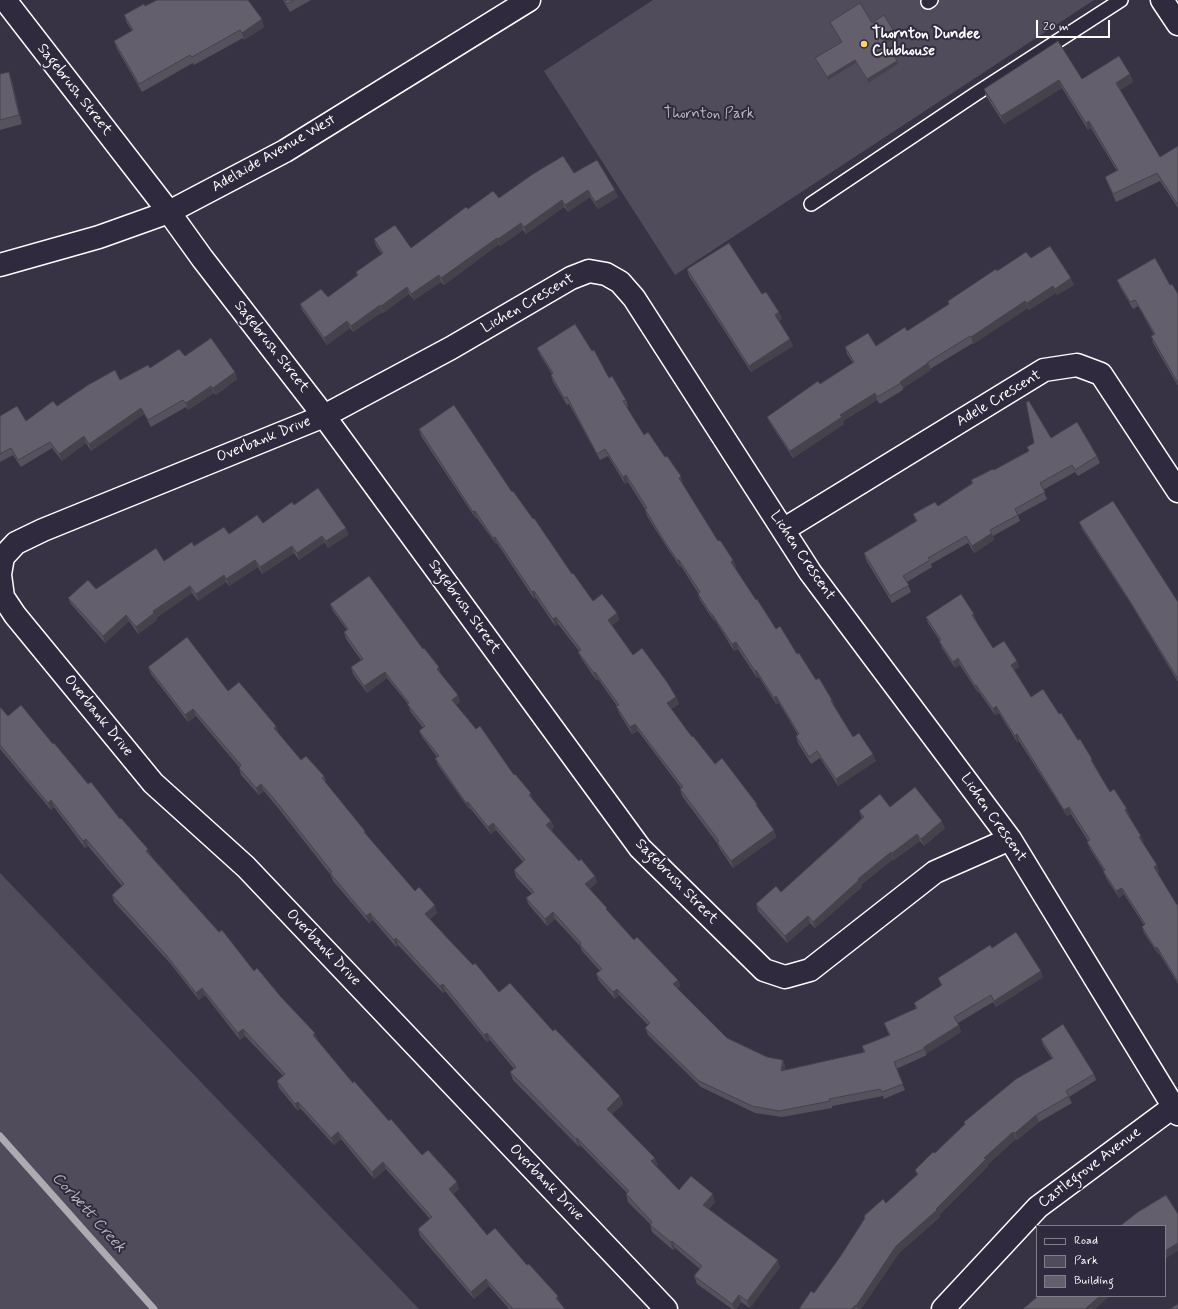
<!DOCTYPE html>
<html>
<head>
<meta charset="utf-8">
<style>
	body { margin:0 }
	#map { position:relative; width:1178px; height:1309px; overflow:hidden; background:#373345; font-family:Mynerve,sans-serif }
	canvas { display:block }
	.legend { position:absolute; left:1036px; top:1225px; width:130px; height:72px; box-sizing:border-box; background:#2f2a3d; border:1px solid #827f8b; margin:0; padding:5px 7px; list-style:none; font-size:12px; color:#fff }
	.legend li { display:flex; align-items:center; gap:8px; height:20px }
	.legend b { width:20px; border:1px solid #827f8b }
	.scale { position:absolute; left:1036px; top:20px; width:74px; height:18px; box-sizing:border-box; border:2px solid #fff; border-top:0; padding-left:5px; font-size:12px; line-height:14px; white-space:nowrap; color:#fff; -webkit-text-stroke:3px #2f2a3d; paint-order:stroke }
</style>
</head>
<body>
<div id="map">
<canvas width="1178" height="1309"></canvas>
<ul class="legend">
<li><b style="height:5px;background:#2f2a3d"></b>Road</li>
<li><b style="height:11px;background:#514c5c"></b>Park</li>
<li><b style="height:11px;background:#635f6d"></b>Building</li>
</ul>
<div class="scale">20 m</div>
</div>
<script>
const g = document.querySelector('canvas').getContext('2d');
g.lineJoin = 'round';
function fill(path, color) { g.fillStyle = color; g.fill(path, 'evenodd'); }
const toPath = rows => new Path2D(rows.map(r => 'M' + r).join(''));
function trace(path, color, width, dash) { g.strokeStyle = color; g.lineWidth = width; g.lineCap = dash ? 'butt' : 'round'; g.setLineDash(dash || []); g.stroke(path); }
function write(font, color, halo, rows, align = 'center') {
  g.font = font + ' Mynerve,sans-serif'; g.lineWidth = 4; g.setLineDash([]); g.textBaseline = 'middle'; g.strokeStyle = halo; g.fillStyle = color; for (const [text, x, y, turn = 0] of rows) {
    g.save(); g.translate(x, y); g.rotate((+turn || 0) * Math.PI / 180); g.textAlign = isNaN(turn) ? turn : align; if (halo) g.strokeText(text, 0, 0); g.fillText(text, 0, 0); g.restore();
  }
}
fill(toPath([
	[653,0,1094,0,675,275,544,71],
	[0,873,419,1309,0,1309]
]), '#514c5c');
trace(toPath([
	[0,1136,154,1309]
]), '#adabb2', 7);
const lane = toPath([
	[928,2,931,0],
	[811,204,977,93,1121,0]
]);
const street = toPath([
	[5,0,169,212,202,258,324,416,640,848,764,970,785,977,810,970,935,872,1010,839],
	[0,265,99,237,169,212],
	[783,530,1044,370,1077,365,1101,374,1178,491],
	[0,574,3,557,16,543,43,530,324,416,451,348,571,278,589,271,606,274,620,282,634,298,810,572,1010,839,1178,1114],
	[0,575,3,597,15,615,153,783,246,867,666,1309],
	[943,1309,1038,1207,1173,1107,1178,1105]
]);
const secondary = toPath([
	[1162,0,1178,24],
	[169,212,285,151,529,0]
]);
trace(lane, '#fff', 16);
trace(street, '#fff', 25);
trace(secondary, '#fff', 25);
trace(lane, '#2f2a3d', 13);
trace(street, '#2f2a3d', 22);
trace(secondary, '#2f2a3d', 22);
fill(toPath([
	[283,0,311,0,290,12],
	[145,6,264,27,244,40,243,38,194,65,193,63,142,92,117,49,114,41,132,31,127,23,124,15],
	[830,22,872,23,895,33,896,37,886,43,897,61,898,64,868,83,856,63,828,80,817,62,815,58,842,42,832,25],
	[0,74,12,81,22,124,0,130],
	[1130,74,1133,82,1120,90,1160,157,1178,146,1178,208,1160,181,1116,202,1108,184,1105,177,1117,171,1091,128,1088,130,1062,88,1004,124,986,96,984,89],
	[574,173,618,197,598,209,590,197,568,212,564,207,526,234,523,230,500,246,499,244,444,285,441,282,414,300,409,294,383,313,382,312,353,332,350,328,327,345,302,310,300,304,328,297,357,276,356,272,382,254,376,246,374,239,411,248,468,209,499,198],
	[1031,258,1074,285,1057,295,1056,293,1029,310,1028,308,973,344,973,343,930,369,931,370,903,388,903,390,880,404,877,400,843,421,844,424,793,458,770,423,767,417,853,363,847,354,845,347,876,346,907,331,949,305,948,301,997,271],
	[687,269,762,294,779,312,782,319,779,321,793,346,751,372,689,276],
	[1117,280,1170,285,1178,294,1178,386,1153,343,1151,336,1154,335,1138,306,1133,309,1120,287],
	[537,348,592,351,609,378,626,400,628,407,626,408,644,435,665,457,683,483,682,484,718,541,733,560,736,567,735,568,756,600,776,629,797,654,832,700,835,707,853,737,876,761,838,786,820,758,811,764,798,743,796,736,798,735,779,703,776,704,759,677,757,678,738,649,734,651,715,620,714,621,700,600,698,594,698,593,681,566,680,567,664,543,647,516,645,509,628,482,625,484,608,456,600,460,569,404,567,405,553,382,551,375,552,374,540,355],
	[185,356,235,372,237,379,216,395,214,393,188,410,186,407,151,427,144,414,91,451,86,443,62,461,52,448,21,467,13,455,0,462,0,416,26,421,57,406,120,380,150,368],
	[419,429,512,492,572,574,593,601,617,613,619,620,612,625,633,655,676,697,679,704,671,709,692,737,715,764,760,811,774,830,776,837,733,868,720,849,717,843,682,796,680,789,681,788,638,731,632,734,619,713,616,706,617,706,598,679,596,680,581,658,578,652,579,651,558,624,555,626,536,598,534,599,497,543,496,544,477,518,476,519,421,436],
	[1051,438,1097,456,1100,463,1078,476,1075,472,1043,490,1047,499,1018,515,1020,521,993,536,994,540,974,553,968,543,931,564,932,567,907,582,911,592,892,603,866,560,864,553,916,521,913,514,938,506,972,483,971,480,994,470,1029,451,1027,447],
	[294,505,346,528,348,535,328,548,325,542,299,560,294,553,262,574,258,567,229,586,226,582,198,601,192,593,156,618,157,620,138,634,129,621,105,643,71,604,68,598,96,589,164,561,194,546,263,523],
	[1079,522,1178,602,1178,682,1129,601,1082,529],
	[330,604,441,674,458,695,460,702,456,705,514,775,533,800,551,821,554,827,551,830,579,861,595,876,597,882,590,889,609,913,634,940,678,980,680,986,677,989,727,1038,767,1057,783,1060,785,1067,784,1070,864,1053,862,1046,889,1035,884,1023,916,1009,914,1003,941,986,938,978,992,948,1043,977,996,1007,993,1002,958,1023,961,1032,926,1054,927,1055,896,1069,905,1090,884,1099,883,1096,832,1106,832,1108,782,1117,755,1113,701,1087,648,1035,645,1028,648,1025,619,995,615,999,599,981,596,974,600,971,582,951,580,946,555,919,547,926,529,905,526,898,532,894,516,877,514,870,523,862,496,830,491,834,470,808,469,809,438,765,435,758,437,757,422,737,419,731,423,728,410,711,408,704,387,678,367,693,353,674,351,667,361,660,346,639,344,632,347,630,333,611],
	[974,614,976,621,993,648,1017,661,1019,667,1014,670,1031,697,1059,714,1095,766,1094,766,1110,792,1130,816,1129,816,1141,836,1144,843,1143,843,1159,872,1157,873,1177,905,1178,904,1178,984,1159,953,1158,954,1144,933,1142,927,1144,925,1124,894,1119,898,1106,878,1103,871,1104,871,1090,849,1087,842,1088,841,1071,814,1067,816,1019,741,1017,742,999,713,995,715,979,692,978,693,960,665,955,668,942,648,940,641,928,623,926,617],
	[148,667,228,691,276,726,279,734,301,760,324,776,326,783,365,831,366,835,415,891,437,913,430,919,451,942,499,992,553,1031,620,1096,623,1104,612,1114,658,1165,656,1166,679,1190,715,1202,709,1209,780,1267,750,1308,741,1302,736,1309,732,1309,697,1284,694,1276,700,1269,675,1248,673,1250,652,1232,650,1224,628,1202,626,1194,627,1193,580,1145,579,1147,513,1080,510,1072,514,1069,490,1040,487,1042,445,991,443,993,398,945,396,947,373,920,369,923,333,881,330,874,278,808,264,791,259,795,241,775,239,768,239,767,196,716,188,722,151,674],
	[0,707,8,716,53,744,120,819,148,849,151,856,254,971,281,997,353,1083,422,1155,459,1189,453,1194,487,1235,560,1303,565,1309,509,1309,489,1286,474,1299,420,1236,418,1229,430,1219,386,1169,374,1179,341,1139,334,1145,300,1108,298,1111,279,1088,277,1081,283,1076,245,1036,240,1040,205,995,199,1000,170,963,114,902,112,895,122,886,88,846,85,848,54,807,51,810,0,749],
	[890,807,945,828,924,846,920,841,894,860,893,859,861,885,862,887,815,928,810,923,787,943,758,911,756,904,781,892,862,818,859,811],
	[1041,1039,1094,1074,1096,1080,1069,1097,1072,1103,1039,1122,1017,1140,1016,1139,988,1164,988,1166,939,1215,940,1217,899,1253,861,1309,799,1309,814,1293,840,1257,865,1219,864,1216,886,1203,917,1175,915,1170,935,1153,965,1124,964,1122,1052,1059,1043,1045]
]), '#55525e');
fill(toPath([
	[262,19,264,27,244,40,242,33],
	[895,33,896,37,885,44,884,40],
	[855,60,856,63,828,80,827,77],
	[897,61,898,64,868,83,867,79],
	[9,72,12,81,22,124,19,115],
	[1130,74,1133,82,1119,91,1116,83],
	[1059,80,1062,88,1004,124,1001,116],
	[1089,121,1091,128,1088,130,1086,123],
	[588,190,590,197,568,212,565,205],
	[615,190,618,197,598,209,595,202],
	[562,200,564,207,526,234,524,227],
	[521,223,523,230,500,246,498,239],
	[497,238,499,244,444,285,441,278],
	[439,275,441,282,414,300,411,294],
	[1071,278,1074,285,1057,295,1055,289],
	[1053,286,1056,293,1029,310,1027,303],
	[407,287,409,294,383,313,381,306],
	[1025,301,1028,308,973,344,971,337],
	[380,305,382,312,353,332,351,326],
	[779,312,782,319,777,322,775,315],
	[347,321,350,328,327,345,324,338],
	[790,339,793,346,751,372,749,366],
	[928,363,931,370,903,388,900,382],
	[235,372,237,379,216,395,213,388],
	[211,386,214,393,188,410,186,403],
	[875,393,877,400,843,421,844,424,793,458,790,451,840,415],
	[141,408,144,414,91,451,89,444],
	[84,436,86,443,62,461,59,454],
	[626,475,628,482,625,484,623,477],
	[681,476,683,483,681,484,679,478],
	[475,511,477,518,476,519,473,512],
	[346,528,348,535,328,548,326,541],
	[992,533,994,540,974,553,972,546],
	[322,536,325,542,299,560,297,553],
	[495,537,497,543,496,544,493,538],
	[292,546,294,553,262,574,260,567],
	[255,560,258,567,229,586,226,579],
	[677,560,679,560,681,566,680,567],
	[733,560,736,567,734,568,731,562],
	[224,575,226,582,198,601,196,594],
	[190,586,192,593,156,618,157,620,138,634,136,627,153,611],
	[534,591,536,598,534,599,532,592],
	[617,613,619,620,610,626,608,620],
	[711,614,712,614,715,620,714,621],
	[974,614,976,621,975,622,972,615],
	[126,615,129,621,105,643,103,636],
	[556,617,558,624,555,626,553,619],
	[736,642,738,649,734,651,732,644],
	[958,658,960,665,955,668,953,662],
	[1017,661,1019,667,1013,671,1011,665],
	[439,667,441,674,437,669],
	[756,670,759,677,757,678,755,671],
	[385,672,387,678,367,693,364,686],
	[595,672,598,679,596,680,594,673],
	[976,685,979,692,978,693,975,686],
	[458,695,460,702,454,706,452,700],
	[776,696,779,703,776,704,774,698],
	[676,697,679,704,669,710,667,703],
	[996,706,999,713,995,715,993,709],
	[193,709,196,716,188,722,185,715],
	[635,724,638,731,632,734,630,727],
	[276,726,279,733,277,735,274,728],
	[1017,734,1019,741,1017,742,1015,736],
	[873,754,876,761,838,786,836,779],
	[1092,759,1095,766,1093,767,1091,760],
	[261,784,264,791,259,795,256,788],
	[531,793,533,800,529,795],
	[51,800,54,807,51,810,48,803],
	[468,802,470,808,469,809,466,803],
	[757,804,760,811,756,805],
	[1069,807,1071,814,1067,816,1064,810],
	[1127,809,1130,816,1127,817,1125,810],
	[551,821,554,827,549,832,546,825],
	[942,821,945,828,924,846,921,839],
	[493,823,496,830,491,834,488,827],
	[774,830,776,837,733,868,731,861],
	[917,834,920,841,894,860,892,853],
	[1141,836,1144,843,1142,844,1139,837],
	[86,839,88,846,85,848,83,841],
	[148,849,151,856,149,858,146,851],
	[891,852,893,859,861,885,862,887,815,928,813,922,858,879],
	[1157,865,1159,872,1156,874,1154,867],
	[595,876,597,882,588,891,585,884],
	[1122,888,1124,894,1119,898,1116,891],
	[435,905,437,913,427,921,425,914],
	[553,912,555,919,547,926,545,919],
	[370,913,373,920,369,923,366,916],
	[808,916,810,923,787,943,785,936],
	[396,938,398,945,396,947,394,940],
	[1157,947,1159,953,1158,954,1155,948],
	[1041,971,1043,977,996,1007,994,1001],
	[678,980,680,986,675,991,673,984],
	[443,984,445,991,443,993,440,986],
	[202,988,205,995,199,1000,196,993],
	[617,989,619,995,615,999,613,992],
	[959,1025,961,1032,926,1054,924,1047],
	[243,1029,245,1036,240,1040,238,1033],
	[315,1033,318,1040,316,1042,313,1035],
	[487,1033,490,1040,487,1042,484,1035],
	[783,1060,785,1067,783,1078,781,1071],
	[620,1096,623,1104,610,1116,607,1109],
	[298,1102,300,1108,298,1111,295,1104],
	[1036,1115,1039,1122,1017,1140,1015,1133],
	[338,1132,341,1139,334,1145,331,1138],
	[1013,1132,1016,1139,988,1164,988,1166,939,1215,940,1217,899,1253,861,1309,858,1309,856,1306,896,1246,936,1209,984,1158],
	[577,1138,580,1145,579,1147,576,1139],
	[655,1158,658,1165,654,1169,651,1161],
	[383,1162,386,1169,374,1179,372,1172],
	[457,1182,459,1189,451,1196,449,1189],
	[713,1194,715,1202,706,1212,703,1205],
	[672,1241,675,1248,673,1250,671,1242],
	[1178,1243,1178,1251,1165,1259,1165,1251],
	[778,1260,780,1267,750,1308,747,1301],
	[486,1279,489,1286,474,1299,471,1292],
	[739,1295,741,1302,736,1309,734,1309,732,1304],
	[558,1296,560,1303,558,1305,556,1298],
	[1100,1296,1110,1296,1095,1309,1085,1309],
	[855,1305,856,1309,852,1309]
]), '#45424c');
const building = toPath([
	[157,0,248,0,262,19,242,33,240,30,192,57,190,55,139,84,114,41,133,30,124,15,144,4,145,6,157,0],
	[285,0,294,0,287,4,285,0],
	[860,3,872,23,884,15,895,33,884,40,897,61,867,79,855,60,827,77,815,58,842,42,830,22,860,3],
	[1058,41,1082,79,1119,56,1130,74,1116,83,1160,157,1178,146,1178,205,1157,173,1113,194,1105,177,1118,170,1089,121,1086,123,1059,80,1001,116,984,89,1058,41],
	[9,72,19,115,0,120,0,74,9,72],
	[563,156,574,173,597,160,615,190,595,202,588,190,565,205,562,200,524,227,521,223,498,239,497,238,441,278,439,275,411,294,407,287,381,306,380,305,351,326,347,321,324,338,300,304,321,289,328,297,358,275,356,272,383,253,374,239,395,225,411,248,466,207,468,209,493,191,499,198,533,174,563,156],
	[729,243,762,294,766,292,779,312,775,315,790,339,749,366,687,269,729,243],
	[1050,246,1071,278,1055,289,1053,286,1027,303,1025,301,971,337,970,336,928,362,928,363,900,382,901,383,877,397,875,393,840,415,842,417,790,451,767,417,818,381,820,384,854,362,845,347,868,333,876,346,905,327,907,331,949,304,948,301,996,269,997,271,1026,252,1031,258,1050,246],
	[1155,258,1170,285,1172,284,1178,294,1178,383,1151,336,1155,334,1135,300,1130,302,1117,280,1155,258],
	[575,324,592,351,594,350,609,378,612,376,626,400,623,401,644,435,648,432,665,457,667,456,681,476,679,478,718,541,720,540,733,560,731,562,756,600,757,599,776,629,780,626,797,654,799,653,816,680,819,678,832,700,831,701,853,737,859,733,873,754,836,779,817,751,809,757,796,736,799,734,776,696,774,698,756,670,755,671,736,642,732,644,712,614,711,614,698,594,700,592,679,560,677,560,661,536,645,509,647,508,626,475,623,477,605,449,597,454,567,397,564,398,551,375,553,373,537,348,575,324],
	[211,338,235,372,213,388,211,386,186,403,183,400,148,420,141,408,89,444,84,436,59,454,50,442,18,460,11,448,0,454,0,416,17,406,26,421,53,401,57,406,88,385,115,370,120,380,148,365,150,368,179,349,185,356,211,338],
	[1029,401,1051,438,1077,422,1097,456,1075,470,1072,465,1040,483,1045,492,1015,509,1018,515,990,530,992,533,972,546,966,536,928,558,930,560,903,576,909,585,890,596,864,553,917,521,913,514,935,502,938,506,973,483,971,480,993,469,994,470,1029,451,1027,447,1034,443,1026,402,1029,401],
	[454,405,512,492,513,491,533,519,534,518,572,574,573,573,593,601,602,594,617,613,608,620,633,655,642,648,667,682,676,697,667,703,692,737,693,736,715,764,722,758,757,804,756,805,774,830,731,861,717,842,719,841,680,789,683,787,635,724,630,727,616,706,619,705,595,672,594,673,578,652,581,650,556,617,553,619,534,591,532,592,495,537,493,538,475,511,473,512,419,429,454,405],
	[318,488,346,528,326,541,322,536,297,553,292,546,260,567,255,560,226,579,224,575,196,594,190,586,153,611,154,613,136,627,126,615,103,636,68,598,88,580,96,589,156,548,164,561,192,542,194,546,224,527,229,534,257,515,263,523,292,502,294,505,318,488],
	[1113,501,1178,602,1178,679,1126,595,1079,522,1113,501],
	[369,576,423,649,424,648,439,667,437,669,458,695,452,700,476,729,480,726,514,775,515,774,531,793,529,795,551,821,546,825,579,861,581,859,595,876,585,884,607,908,606,909,634,940,637,937,678,980,673,984,727,1038,767,1057,783,1060,781,1071,865,1052,862,1046,890,1035,884,1023,917,1008,914,1003,942,985,938,978,990,945,992,948,1016,932,1041,971,994,1001,991,995,954,1017,959,1025,924,1047,924,1049,894,1062,903,1084,882,1092,880,1089,829,1099,830,1101,779,1111,752,1106,699,1081,645,1028,650,1023,617,989,613,992,596,974,602,969,580,945,581,943,553,912,545,919,526,898,534,892,514,870,525,860,493,823,488,827,468,802,466,803,435,758,439,756,419,731,425,726,407,704,409,703,385,672,364,686,351,667,363,659,344,632,348,629,330,604,369,576],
	[961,594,974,614,972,615,993,648,1004,641,1017,661,1011,665,1031,697,1043,689,1059,714,1061,713,1078,740,1080,739,1092,759,1091,760,1110,792,1114,789,1127,809,1125,810,1141,836,1139,837,1157,865,1154,867,1177,905,1178,904,1178,982,1157,947,1155,948,1142,927,1145,924,1122,888,1116,891,1103,871,1105,870,1087,842,1090,840,1069,807,1064,810,1017,734,1015,736,996,706,993,709,976,685,975,686,958,658,953,662,939,641,941,640,926,617,961,594],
	[187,637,228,691,239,682,276,726,274,728,301,760,306,756,324,776,322,778,365,831,364,832,415,891,419,887,435,905,425,914,451,942,473,965,475,963,499,992,510,983,553,1031,555,1029,620,1096,607,1109,655,1158,651,1161,679,1190,691,1176,713,1194,703,1205,778,1260,747,1301,739,1295,732,1304,694,1276,702,1266,672,1241,671,1242,650,1225,652,1222,626,1194,629,1191,577,1138,576,1139,510,1072,516,1067,487,1033,484,1035,443,984,440,986,396,938,394,940,370,913,366,916,330,873,332,872,275,800,261,784,256,788,239,768,241,765,193,709,185,715,148,667,187,637],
	[21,705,53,744,54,743,88,784,91,782,120,819,121,818,148,849,146,851,219,932,222,930,254,971,257,968,281,997,315,1033,313,1035,353,1083,354,1081,389,1121,391,1119,422,1155,428,1150,457,1182,449,1189,487,1235,495,1228,527,1265,529,1264,558,1296,556,1298,565,1309,513,1309,486,1279,471,1292,418,1229,432,1217,383,1162,372,1172,338,1132,331,1138,298,1102,295,1104,277,1081,285,1074,243,1029,238,1033,202,988,196,993,167,956,112,895,124,884,86,839,83,841,51,800,48,803,0,745,0,707,8,716,21,705],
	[915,787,942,821,921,839,917,834,892,853,891,852,858,879,859,880,813,922,808,916,785,936,756,904,776,886,781,892,864,817,859,811,880,794,890,807,915,787],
	[1063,1024,1094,1074,1066,1091,1069,1096,1036,1115,1015,1133,1013,1132,984,1158,986,1159,936,1209,937,1210,896,1246,856,1306,855,1305,852,1309,799,1309,811,1291,814,1293,840,1257,865,1218,864,1216,883,1199,886,1203,918,1174,915,1170,933,1152,935,1153,965,1124,964,1122,1016,1079,1053,1058,1041,1039,1063,1024],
	[1166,1195,1178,1214,1178,1243,1165,1251,1165,1226,1120,1226,1138,1212,1166,1195],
	[1038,1296,1100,1296,1085,1309,1023,1309,1038,1296],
	[1178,1304,1178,1309,1170,1309,1178,1304]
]);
fill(building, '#635f6d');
trace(building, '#45424c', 1);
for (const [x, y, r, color] of [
	[864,44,4,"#ffd166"]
]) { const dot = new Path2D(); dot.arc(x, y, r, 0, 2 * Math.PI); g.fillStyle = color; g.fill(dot); trace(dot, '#2f2a3d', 1.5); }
write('bold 15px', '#fff', '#2f2a3d', [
	["Thornton Dundee",872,35],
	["Clubhouse",872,52]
], 'left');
write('15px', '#fff', '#2f2a3d', [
	["Sagebrush Street",74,90,52],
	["Adelaide Avenue West",274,154,-30],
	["Lichen Crescent",528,304,-30],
	["Sagebrush Street",271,347,52],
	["Adele Crescent",999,399,-31],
	["Overbank Drive",264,440,-22],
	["Lichen Crescent",802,556,56],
	["Sagebrush Street",464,607,54],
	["Overbank Drive",98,716,51],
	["Lichen Crescent",993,818,55],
	["Sagebrush Street",676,882,46],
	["Overbank Drive",323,948,46],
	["Castlegrove Avenue",1090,1168,-37],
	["Overbank Drive",546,1183,46]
]);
write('15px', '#b9b7be', '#2f2a3d', [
	["Thornton Park",709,115]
]);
write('italic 16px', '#b4b2b9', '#2f2a3d', [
	["Corbett Creek",88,1213,48]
]);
</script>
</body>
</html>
